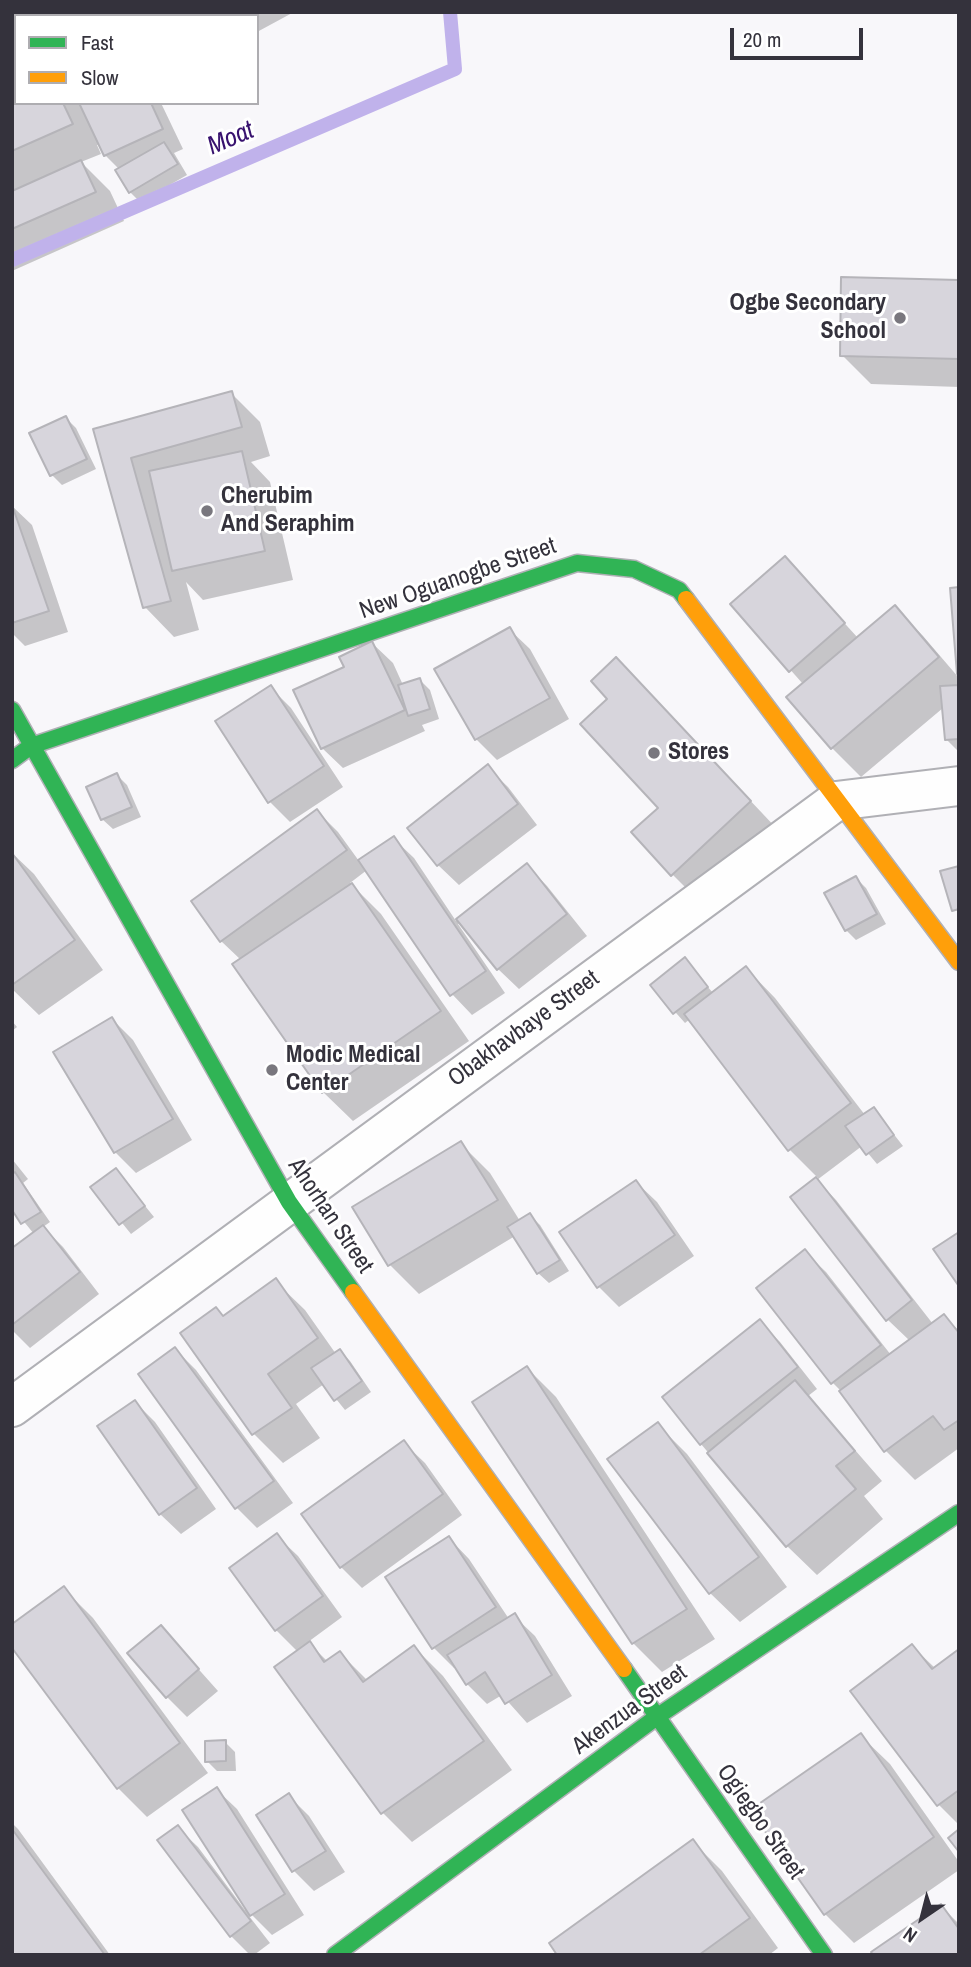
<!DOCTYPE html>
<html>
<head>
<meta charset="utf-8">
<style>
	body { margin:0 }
	#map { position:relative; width:971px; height:1967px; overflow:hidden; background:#f8f7fa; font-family:"Archivo Narrow",sans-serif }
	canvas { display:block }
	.frame { position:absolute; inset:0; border:14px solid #34323c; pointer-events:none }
	.legend { position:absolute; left:14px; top:14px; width:245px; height:91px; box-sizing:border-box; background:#fff; border:2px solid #aeadb1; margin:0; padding:9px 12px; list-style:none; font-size:21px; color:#34323c }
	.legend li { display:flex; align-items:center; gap:14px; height:35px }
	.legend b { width:35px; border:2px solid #aeadb1 }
	.north { position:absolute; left:887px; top:1883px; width:70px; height:70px; -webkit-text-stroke:5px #fff; paint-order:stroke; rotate:215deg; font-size:19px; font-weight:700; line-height:28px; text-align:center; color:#34323c }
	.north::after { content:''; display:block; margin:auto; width:24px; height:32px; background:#34323c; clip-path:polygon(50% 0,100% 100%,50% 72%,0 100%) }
	.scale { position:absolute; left:730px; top:28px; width:133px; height:32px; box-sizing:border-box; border:4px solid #34323c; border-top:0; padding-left:9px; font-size:21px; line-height:24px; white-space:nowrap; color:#34323c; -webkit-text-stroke:5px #fff; paint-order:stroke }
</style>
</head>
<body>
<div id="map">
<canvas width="971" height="1967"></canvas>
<div class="frame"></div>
<ul class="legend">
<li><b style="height:9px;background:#30b455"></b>Fast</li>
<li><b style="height:9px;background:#ff9f0a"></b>Slow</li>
</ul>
<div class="north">N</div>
<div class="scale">20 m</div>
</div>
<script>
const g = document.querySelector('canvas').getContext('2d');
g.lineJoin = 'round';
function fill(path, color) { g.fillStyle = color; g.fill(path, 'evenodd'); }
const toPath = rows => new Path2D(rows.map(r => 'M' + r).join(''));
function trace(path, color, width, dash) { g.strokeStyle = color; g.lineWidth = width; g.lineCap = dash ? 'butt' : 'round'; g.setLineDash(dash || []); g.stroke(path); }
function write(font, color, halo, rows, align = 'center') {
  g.font = font + ' "Archivo Narrow",sans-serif'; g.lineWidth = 6; g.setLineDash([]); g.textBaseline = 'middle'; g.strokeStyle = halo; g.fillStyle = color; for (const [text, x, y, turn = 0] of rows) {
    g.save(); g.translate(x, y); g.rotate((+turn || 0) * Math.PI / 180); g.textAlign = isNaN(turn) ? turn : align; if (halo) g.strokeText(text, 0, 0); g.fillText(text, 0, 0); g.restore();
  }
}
fill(toPath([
	[146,12,294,12,257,32,257,16,148,16],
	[12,74,16,103,161,103,183,149,174,153,187,175,140,202,130,192,120,170,105,155,100,144,97,145,101,154,81,162,110,191,124,221,12,271],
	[959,281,959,387,871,384,842,355],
	[231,393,260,422,270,456,251,462,270,482,293,580,203,600,186,582,199,630,174,637,145,607,95,431],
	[66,418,76,428,96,469,62,485,52,475],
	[12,506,32,525,68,632,25,646,12,633],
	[785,558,858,638,894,607,923,636,959,678,959,752,947,740,943,708,861,777,832,748,788,697,803,684,732,604],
	[509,629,530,649,569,719,497,760,476,739],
	[372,643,393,663,403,685,420,680,430,690,439,719,422,725,425,731,343,768,322,748],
	[271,688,291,708,343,787,290,822,269,801],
	[645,689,779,831,701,903,672,874],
	[487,767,508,787,537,825,459,885,438,865],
	[117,775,127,785,141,817,113,829,102,819],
	[317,811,338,832,359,861,393,838,414,858,456,921,527,866,547,886,587,936,519,989,498,969,461,922,458,924,505,993,472,1015,452,994,367,870,350,883,381,914,469,1041,353,1121,323,1092,241,960,221,941],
	[12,853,34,874,103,970,39,1015,12,989],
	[856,878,866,888,886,924,856,940,846,930],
	[684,959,713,993,746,968,775,998,865,1115,874,1109,903,1146,877,1164,862,1146,817,1180,836,1200,933,1324,944,1316,959,1331,959,1448,915,1480,886,1451,845,1395,833,1383,758,1289,805,1252,826,1272,891,1355,910,1341,888,1320,792,1198,818,1178,790,1150,690,1019,685,1023,652,986],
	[112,1019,133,1040,192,1140,136,1173,115,1152,56,1052],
	[12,1021,17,1027,12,1031],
	[461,1144,490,1173,520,1221,530,1215,540,1225,569,1271,549,1283,538,1273,515,1236,419,1294,390,1265],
	[12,1159,28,1179,23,1183,50,1222,43,1227,63,1247,99,1294,30,1348,12,1330,12,1251,34,1234,12,1207],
	[116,1170,154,1217,131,1234,93,1187],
	[636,1182,657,1202,694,1256,619,1307,599,1287],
	[275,1281,305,1310,336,1354,340,1351,350,1361,371,1392,345,1410,324,1384,296,1404,320,1438,283,1463,254,1434,216,1309,224,1317],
	[759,1321,780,1342,817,1389,808,1396,882,1481,864,1496,883,1519,817,1575,787,1546,701,1444],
	[175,1349,196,1370,293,1503,257,1528,237,1508,140,1375],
	[527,1368,556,1397,715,1639,662,1672,633,1643,474,1402],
	[135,1402,155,1422,216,1509,181,1534,160,1514],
	[657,1424,687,1454,787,1587,740,1622,710,1593,610,1460],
	[404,1443,425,1463,462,1515,362,1588,341,1567,303,1514],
	[277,1536,298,1556,342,1617,308,1642,328,1662,340,1653,368,1681,414,1647,443,1676,512,1770,412,1842,383,1813,276,1667,298,1652,276,1630],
	[449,1538,469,1559,509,1619,514,1616,535,1636,572,1696,527,1723,502,1695,487,1704,467,1684,456,1666,454,1668,433,1647],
	[64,1589,93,1618,208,1773,147,1817,118,1788,12,1645],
	[161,1627,218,1691,187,1717,167,1697],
	[912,1646,935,1668,959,1651,959,1825,939,1805,852,1691],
	[860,1735,890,1764,959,1862,959,1870,854,1943,825,1914],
	[225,1742,235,1752,236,1771,217,1771,207,1761],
	[216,1789,237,1809,304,1915,272,1935,251,1914,249,1916,270,1943,254,1955,250,1955,231,1936,177,1827,198,1847,245,1910,248,1909],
	[289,1796,309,1816,345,1872,314,1891,294,1871],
	[12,1823,18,1829,110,1955,12,1955],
	[693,1842,722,1871,778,1948,769,1955,559,1955],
	[941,1906,959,1924,959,1955]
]), '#0003');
trace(toPath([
	[12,260,455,69,450,12]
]), '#c0b2eb', 14);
const building = toPath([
	[144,12,212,12,205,16,146,16,144,12],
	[16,71,16,103,63,103,73,124,12,151,12,72,16,71],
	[79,103,151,103,163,129,104,156,79,103],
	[164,142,178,164,129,193,115,170,164,142],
	[81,160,96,192,12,229,12,191,81,160],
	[841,277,959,280,959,359,840,356,841,277],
	[232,391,242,427,131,458,171,601,143,608,93,429,232,391],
	[66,416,87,459,50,476,29,433,66,416],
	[242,451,265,551,172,571,149,471,242,451],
	[12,505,49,611,12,623,12,505],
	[785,556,845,623,789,672,730,604,785,556],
	[959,587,959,674,957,674,950,588,959,587],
	[895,605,939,657,831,749,786,697,895,605],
	[510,627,550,698,475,740,434,669,510,627],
	[372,641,405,710,321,749,293,690,344,667,339,657,372,641],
	[616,657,751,801,671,876,631,832,658,808,580,724,607,699,591,681,616,657],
	[420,678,430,709,408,716,398,685,420,678],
	[271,685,324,766,268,803,215,721,271,685],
	[959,685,959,739,945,740,940,686,959,685],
	[488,764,518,804,437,866,407,828,488,764],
	[117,773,132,807,101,820,86,787,117,773],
	[317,809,347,850,220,942,191,901,317,809],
	[394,836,486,971,450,996,358,860,394,836],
	[12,853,75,940,12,985,12,853],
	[527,863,567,914,497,970,456,919,527,863],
	[959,866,959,909,952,911,940,871,959,866],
	[856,876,877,914,845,931,824,893,856,876],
	[352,883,441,1011,322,1093,232,964,352,883],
	[685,957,708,987,673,1014,650,985,685,957],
	[746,966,851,1103,788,1151,684,1014,746,966],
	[112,1017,173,1119,114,1153,53,1052,112,1017],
	[874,1107,894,1135,866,1155,845,1126,874,1107],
	[461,1141,498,1200,388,1266,352,1207,461,1141],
	[116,1168,145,1206,119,1225,90,1187,116,1168],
	[15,1172,41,1212,21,1224,12,1210,12,1174,15,1172],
	[816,1177,912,1300,886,1321,790,1197,816,1177],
	[636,1180,675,1235,597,1288,559,1232,636,1180],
	[530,1213,560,1260,537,1274,507,1227,530,1213],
	[43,1225,80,1272,12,1325,12,1248,43,1225],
	[959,1232,959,1285,958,1285,933,1249,959,1232],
	[805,1249,881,1345,831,1384,756,1288,805,1249],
	[276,1278,318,1338,268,1374,292,1408,252,1435,180,1333,216,1307,223,1316,276,1278],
	[944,1314,959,1333,959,1420,944,1430,933,1416,884,1452,839,1391,944,1314],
	[760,1319,798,1367,700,1445,662,1397,760,1319],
	[175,1347,274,1481,235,1509,138,1374,175,1347],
	[340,1349,362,1381,334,1401,311,1368,340,1349],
	[527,1366,687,1609,632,1644,472,1402,527,1366],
	[795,1380,855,1451,836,1466,856,1489,786,1547,707,1453,795,1380],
	[135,1400,197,1488,159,1515,97,1426,135,1400],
	[658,1422,759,1557,709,1594,607,1459,658,1422],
	[404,1440,443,1494,340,1568,301,1514,404,1440],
	[277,1533,323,1596,275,1631,229,1568,277,1533],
	[449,1536,496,1607,432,1649,385,1577,449,1536],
	[64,1586,180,1743,117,1789,12,1648,12,1624,64,1586],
	[515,1613,552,1675,505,1704,485,1672,466,1685,447,1655,515,1613],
	[161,1625,199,1669,166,1698,127,1653,161,1625],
	[310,1641,324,1662,340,1651,363,1682,414,1645,484,1741,381,1814,274,1667,310,1641],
	[912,1644,932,1669,959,1649,959,1790,937,1806,850,1691,912,1644],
	[861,1733,934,1837,824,1915,750,1810,861,1733],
	[226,1740,226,1761,205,1762,205,1741,226,1740],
	[217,1787,285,1894,250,1916,182,1810,217,1787],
	[289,1793,326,1851,292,1872,256,1815,289,1793],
	[178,1825,251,1921,230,1937,157,1840,178,1825],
	[12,1829,105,1955,12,1955,12,1829],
	[959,1829,959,1852,948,1838,959,1829],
	[693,1839,750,1918,699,1955,557,1955,549,1943,693,1839],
	[941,1904,959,1929,959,1955,873,1955,871,1952,941,1904]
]);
fill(building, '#d7d5dc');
trace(building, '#b5b4b9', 2);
const street = toPath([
	[12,1407,836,801,959,786]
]);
const fast = toPath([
	[12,710,289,1202,353,1292],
	[12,760,31,746,577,563,634,569,679,590,686,599],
	[624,1669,824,1955],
	[335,1955,658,1716,959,1513]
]);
const slow = toPath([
	[686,599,959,962],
	[353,1292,624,1669]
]);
trace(street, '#b0b0b5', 42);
trace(fast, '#b0b0b5', 19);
trace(slow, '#b0b0b5', 19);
trace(street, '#fefefe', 38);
trace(fast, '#30b455', 16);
trace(slow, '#ff9f0a', 16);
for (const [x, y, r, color] of [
	[900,318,7,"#79777e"],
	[207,511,7,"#79777e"],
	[654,753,7,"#79777e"],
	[272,1070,7,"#79777e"]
]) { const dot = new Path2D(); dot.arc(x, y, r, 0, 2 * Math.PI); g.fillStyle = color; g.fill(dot); trace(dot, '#fff', 2.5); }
write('bold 24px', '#34323c', '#fff', [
	["Ogbe Secondary",886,304,"right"],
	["School",886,332,"right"],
	["Cherubim",221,497],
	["And Seraphim",221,525],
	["Stores",668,753],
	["Modic Medical",286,1056],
	["Center",286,1084]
], 'left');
write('24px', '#34323c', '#fff', [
	["New Oguanogbe Street",458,579,-19],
	["Obakhavbaye Street",524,1029,-36],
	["Ahorhan Street",330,1216,56],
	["Akenzua Street",630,1710,-36],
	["Ogiegbo Street",760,1822,55]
]);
write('italic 26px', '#38126f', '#fff', [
	["Moat",231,139,-23]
]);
</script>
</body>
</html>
